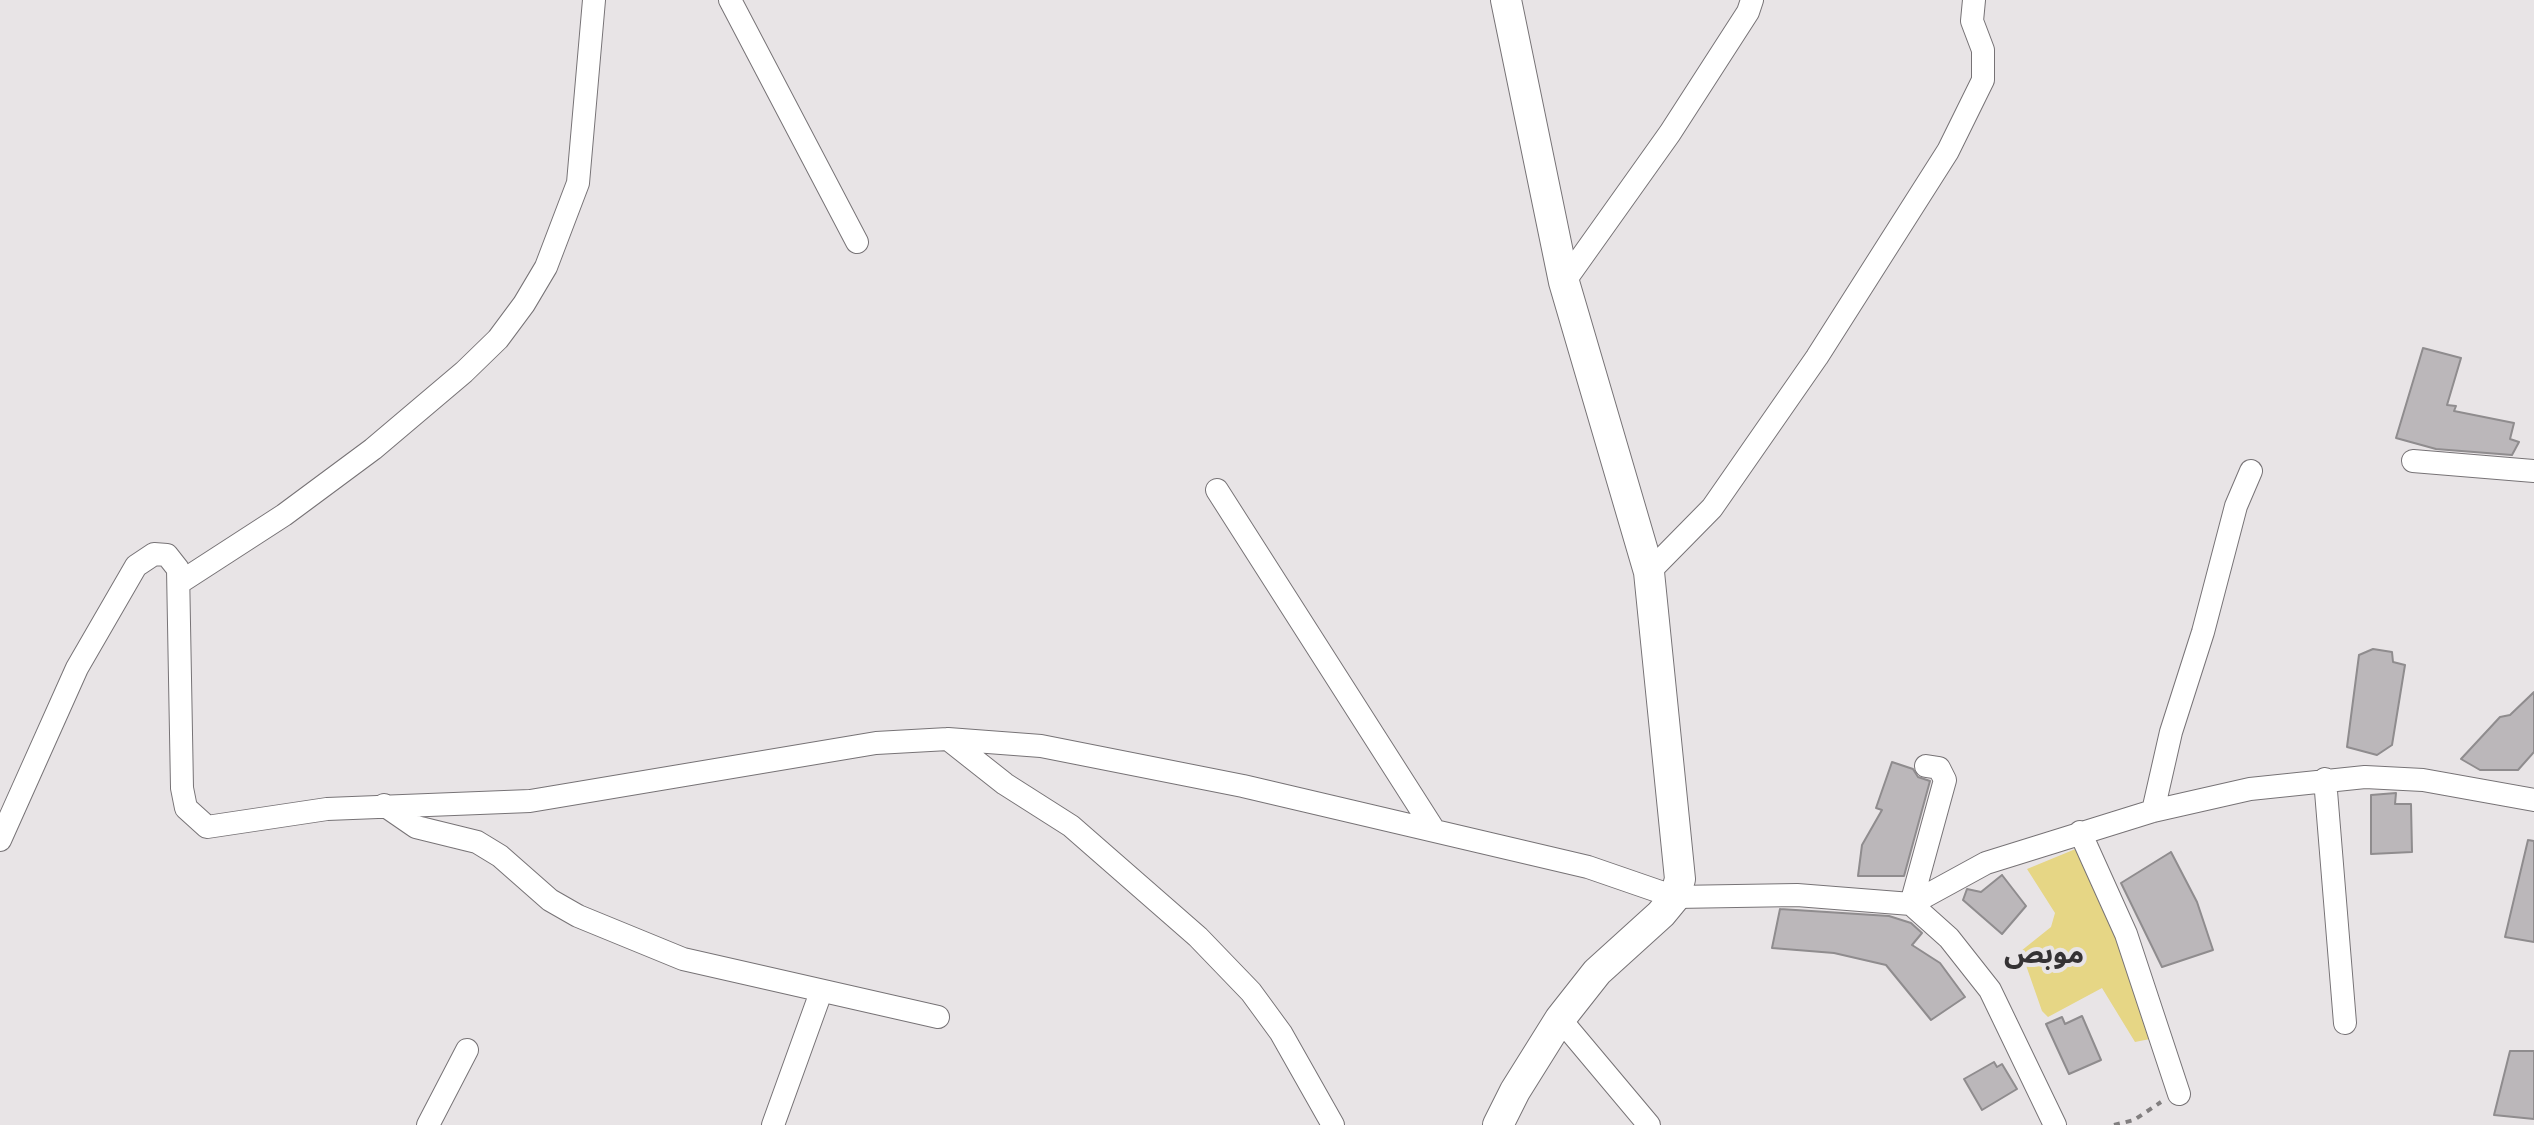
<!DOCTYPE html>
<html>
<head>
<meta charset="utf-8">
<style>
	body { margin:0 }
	canvas { display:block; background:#e8e4e6 }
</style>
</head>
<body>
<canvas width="2534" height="1125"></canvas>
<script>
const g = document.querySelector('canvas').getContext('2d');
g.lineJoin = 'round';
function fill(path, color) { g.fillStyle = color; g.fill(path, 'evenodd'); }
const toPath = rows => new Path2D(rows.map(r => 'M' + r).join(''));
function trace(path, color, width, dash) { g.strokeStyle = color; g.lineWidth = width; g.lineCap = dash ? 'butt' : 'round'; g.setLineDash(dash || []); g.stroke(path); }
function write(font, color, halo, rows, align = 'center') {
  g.font = font + ' Poppins,"Noto Sans Arabic",sans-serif'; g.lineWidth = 8; g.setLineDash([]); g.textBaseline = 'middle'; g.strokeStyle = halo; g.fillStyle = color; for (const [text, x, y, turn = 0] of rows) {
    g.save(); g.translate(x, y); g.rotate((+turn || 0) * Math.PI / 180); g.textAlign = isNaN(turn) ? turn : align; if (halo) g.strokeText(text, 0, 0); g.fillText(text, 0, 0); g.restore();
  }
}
fill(toPath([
	[2078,848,2160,1037,2135,1042,2102,988,2048,1017,2042,1011,2021,951,2051,927,2055,913,2027,869]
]), '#e6d685');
const building = toPath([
	[2423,348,2461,358,2447,405,2456,406,2454,411,2514,423,2510,439,2519,442,2512,455,2436,449,2396,438,2423,348],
	[2373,649,2392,652,2393,662,2405,665,2392,745,2377,755,2347,747,2359,655,2373,649],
	[2534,692,2534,752,2518,770,2480,770,2461,759,2500,717,2510,715,2534,692],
	[1892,762,1913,769,1918,777,1930,781,1904,876,1858,876,1862,845,1882,810,1876,808,1892,762],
	[2396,793,2395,804,2411,804,2412,852,2371,854,2371,795,2396,793],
	[2528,840,2534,841,2534,942,2505,937,2528,840],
	[2171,852,2197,902,2213,950,2162,967,2121,883,2171,852],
	[2002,875,2026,906,2002,934,1963,900,1967,889,1981,892,2002,875],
	[1780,909,1889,916,1911,923,1922,933,1912,945,1940,963,1965,997,1931,1020,1886,965,1834,953,1772,948,1780,909],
	[2082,1016,2101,1060,2069,1074,2046,1024,2062,1017,2065,1024,2082,1016],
	[2510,1051,2534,1051,2534,1119,2494,1115,2510,1051],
	[1994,1062,1997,1067,2002,1064,2017,1089,1982,1110,1964,1079,1994,1062]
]);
fill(building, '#bbb7ba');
trace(building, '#8f8c8e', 2);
const street = toPath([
	[730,0,857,242],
	[1564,282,1670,133,1748,12,1752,0],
	[2413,461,2534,471],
	[1217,490,1434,830],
	[1649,572,1712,508,1817,357,1948,151,1983,80,1983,50,1972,21,1974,0],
	[179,583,284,515,373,449,464,372,498,339,524,304,546,267,578,183,594,0],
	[948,739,1005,784,1071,826,1198,937,1251,992,1281,1033,1333,1125],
	[1926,766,1939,768,1945,780,1911,904,1949,938,1990,990,2055,1125],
	[2325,779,2345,1023],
	[384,805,416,827,477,842,500,856,550,900,578,916,683,959,938,1017],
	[2153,811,2171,732,2203,632,2236,506,2251,471],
	[2080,832,2126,934,2179,1094],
	[0,840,77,668,136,566,154,554,167,555,178,569,182,788,186,808,207,827,327,809,530,801,876,743,948,739,1041,746,1243,786,1588,867,1675,897,1797,895,1911,904,1986,863,2153,811,2250,789,2365,777,2423,780,2534,800],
	[1560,1019,1649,1125],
	[428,1125,467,1050],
	[773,1125,821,992]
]);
const secondary = toPath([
	[1498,1125,1515,1091,1560,1019,1597,972,1661,914,1675,897,1680,879,1649,572,1564,282,1506,0]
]);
trace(street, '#777376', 24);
trace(secondary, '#777376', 32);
trace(toPath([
	[2114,1125,2134,1120,2161,1102]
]), '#817e7f', 4, [6, 6]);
trace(street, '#fff', 22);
trace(secondary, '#fff', 30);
write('bold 28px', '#353234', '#e8e4e6', [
	["موبص",2044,956]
]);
</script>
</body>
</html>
